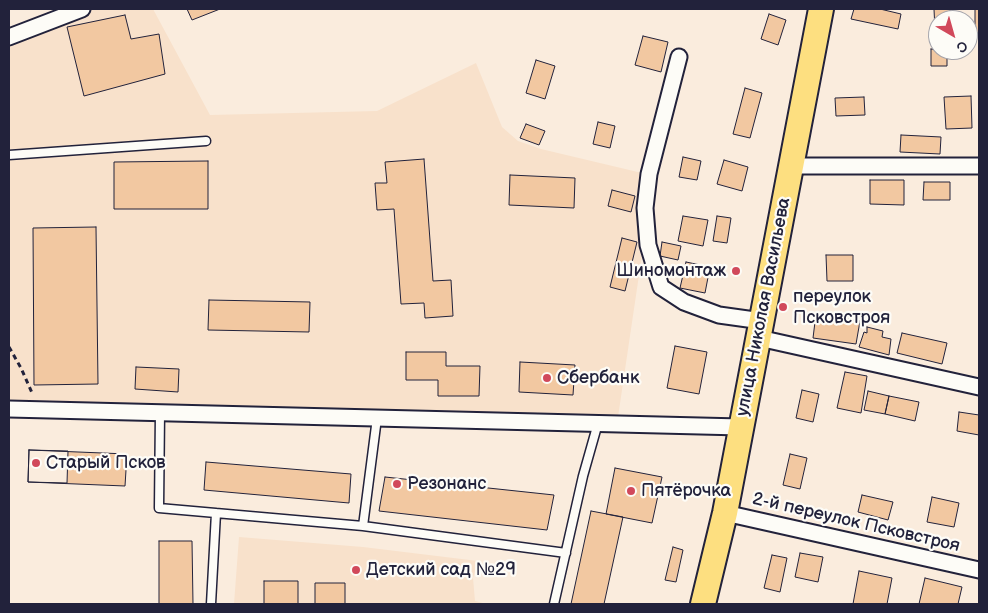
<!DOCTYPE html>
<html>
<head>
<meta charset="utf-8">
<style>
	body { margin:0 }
	#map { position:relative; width:988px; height:613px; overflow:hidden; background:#faecdd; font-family:"Balsamiq Sans",sans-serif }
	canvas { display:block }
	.frame { position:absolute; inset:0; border:10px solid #22223b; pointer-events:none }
	.north { position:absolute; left:928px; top:10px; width:50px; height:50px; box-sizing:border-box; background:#fdfcf7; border:1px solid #a5a5ac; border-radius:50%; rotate:142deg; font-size:14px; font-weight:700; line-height:20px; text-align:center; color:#22223b }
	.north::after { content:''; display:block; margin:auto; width:18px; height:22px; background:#d1495b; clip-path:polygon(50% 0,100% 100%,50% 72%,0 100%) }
</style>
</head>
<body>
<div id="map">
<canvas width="988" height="613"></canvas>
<div class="frame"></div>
<div class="north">С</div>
</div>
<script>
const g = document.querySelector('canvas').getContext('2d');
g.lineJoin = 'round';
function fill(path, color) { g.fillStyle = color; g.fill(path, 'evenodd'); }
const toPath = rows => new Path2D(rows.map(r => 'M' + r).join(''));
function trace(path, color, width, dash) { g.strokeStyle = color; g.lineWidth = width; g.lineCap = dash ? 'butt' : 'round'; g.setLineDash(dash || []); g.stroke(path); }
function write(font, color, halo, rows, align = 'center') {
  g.font = font + ' "Balsamiq Sans",sans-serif'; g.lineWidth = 4.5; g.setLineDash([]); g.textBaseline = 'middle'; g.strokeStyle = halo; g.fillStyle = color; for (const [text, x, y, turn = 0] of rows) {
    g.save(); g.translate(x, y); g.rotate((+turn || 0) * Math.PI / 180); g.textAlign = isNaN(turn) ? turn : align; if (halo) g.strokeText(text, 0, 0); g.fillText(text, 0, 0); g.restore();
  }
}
fill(toPath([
	[90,9,153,9,210,115,377,111,476,63,502,127,518,141,541,149,642,173,643,248,618,417,9,401,9,38],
	[239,537,363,547,478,561,473,578,475,601,487,604,234,604]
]), '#f8e1cb');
const building = toPath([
	[187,9,220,9,192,20,187,9],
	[854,9,880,9,901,14,898,29,851,19,854,9],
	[934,9,950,9,950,20,938,20,938,29,935,30,934,9],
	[975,9,979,9,979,33,975,33,975,9],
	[769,14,786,20,778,45,761,39,769,14],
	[125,15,131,39,159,34,165,74,84,96,67,27,125,15],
	[643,36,668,42,661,72,635,65,643,36],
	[931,49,941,50,942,53,947,55,947,66,931,66,931,49],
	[536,60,555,66,545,99,526,93,536,60],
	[745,88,762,93,750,138,733,134,745,88],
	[971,96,972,128,946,129,944,97,971,96],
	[864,97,865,115,836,116,835,98,864,97],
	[598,122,615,126,610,148,593,144,598,122],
	[526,124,545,131,539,145,520,138,526,124],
	[901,135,941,137,940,154,900,152,901,135],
	[683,157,701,161,697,180,679,177,683,157],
	[424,159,433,281,451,280,453,316,425,318,424,303,401,304,394,209,377,210,375,183,387,183,385,162,424,159],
	[724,160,748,167,742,191,717,184,724,160],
	[208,161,208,209,114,209,114,162,208,161],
	[510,175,575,178,574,208,509,205,510,175],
	[870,180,904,180,904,205,870,204,870,180],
	[924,182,950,182,950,200,923,200,924,182],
	[612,190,635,196,631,212,608,206,612,190],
	[683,216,708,220,703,246,678,241,683,216],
	[717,216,731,218,727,243,713,241,717,216],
	[96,227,98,384,34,385,33,228,96,227],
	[622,238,637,242,625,291,610,287,622,238],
	[662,242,681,246,678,260,660,256,662,242],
	[826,255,853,255,853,281,827,281,826,255],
	[686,262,710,267,705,293,680,288,686,262],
	[209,300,310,302,309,332,208,330,209,300],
	[816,314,860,321,856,344,813,338,816,314],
	[867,327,883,331,882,337,891,339,889,355,859,347,864,332,867,333,867,327],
	[902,333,947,343,942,364,897,353,902,333],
	[675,346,707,352,699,394,667,388,675,346],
	[406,352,446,352,446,366,480,366,479,396,438,396,438,380,406,380,406,352],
	[520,362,575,365,573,395,519,392,520,362],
	[136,367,179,369,178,392,135,389,136,367],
	[845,372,867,376,861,413,837,408,845,372],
	[802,390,819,394,813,422,796,418,802,390],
	[868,391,889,396,885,414,864,410,868,391],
	[889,396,919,402,915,421,885,414,889,396],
	[959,412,979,415,979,435,957,431,959,412],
	[29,450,68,451,67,483,28,482,29,450],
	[29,450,127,454,125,486,28,482,29,450],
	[790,454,807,458,800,489,783,485,790,454],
	[206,462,351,474,349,503,204,490,206,462],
	[615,468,662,477,652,523,606,514,615,468],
	[385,477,554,495,547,530,379,511,385,477],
	[862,495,893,502,888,520,858,512,862,495],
	[932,497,959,503,954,527,927,522,932,497],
	[591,511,623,517,604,604,571,604,591,511],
	[159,541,192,541,193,604,159,604,159,541],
	[673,547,683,550,676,582,665,580,673,547],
	[800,553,823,557,818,582,795,577,800,553],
	[772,555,787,558,780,592,764,588,772,555],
	[859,571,892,578,887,604,853,604,859,571],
	[925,578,962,587,958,604,919,604,925,578],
	[264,581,298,581,298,604,315,604,315,583,345,583,345,604,264,604,264,581]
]);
fill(building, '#f2c8a1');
trace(building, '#22223b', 1);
const service = toPath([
	[9,155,206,141],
	[160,412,159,508,363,526,377,418],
	[363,526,566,553],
	[211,604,216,513],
	[554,604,583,476,598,423]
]);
const minor = toPath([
	[9,37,82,9],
	[679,57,649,174,645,208,648,245,661,287,684,302,719,315,762,321],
	[791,166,979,166],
	[759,338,979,387],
	[9,409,741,427],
	[725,513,979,570]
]);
const primary = toPath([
	[703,604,725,513,821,9]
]);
trace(service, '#22223b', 11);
trace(minor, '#22223b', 19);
trace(primary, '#22223b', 28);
trace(toPath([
	[9,347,21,368,33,395]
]), '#22223b', 3, [5, 4]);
trace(service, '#fdfcf7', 8);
trace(minor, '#fdfcf7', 15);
trace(primary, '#fddf80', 24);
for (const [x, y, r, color] of [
	[736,271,5,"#d1495b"],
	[783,307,5,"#d1495b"],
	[547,378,5,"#d1495b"],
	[36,463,5,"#d1495b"],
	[397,484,5,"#d1495b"],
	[631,491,5,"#d1495b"],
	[356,570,5,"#d1495b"]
]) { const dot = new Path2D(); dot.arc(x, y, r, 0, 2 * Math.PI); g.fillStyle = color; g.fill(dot); trace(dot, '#fdfcf7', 2); }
write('18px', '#22223b', '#fdfcf7', [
	["Шиномонтаж",726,271,"right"],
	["переулок",793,297],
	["Псковстроя",793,318],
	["Сбербанк",557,378],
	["Старый Псков",46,463],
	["Резонанс",407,484],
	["Пятёрочка",641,491],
	["Детский сад №29",366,570]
], 'left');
write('18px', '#22223b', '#fdfcf7', [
	["улица Николая Васильева",764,307,-79],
	["2-й переулок Псковстроя",856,523,13]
]);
</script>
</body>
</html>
